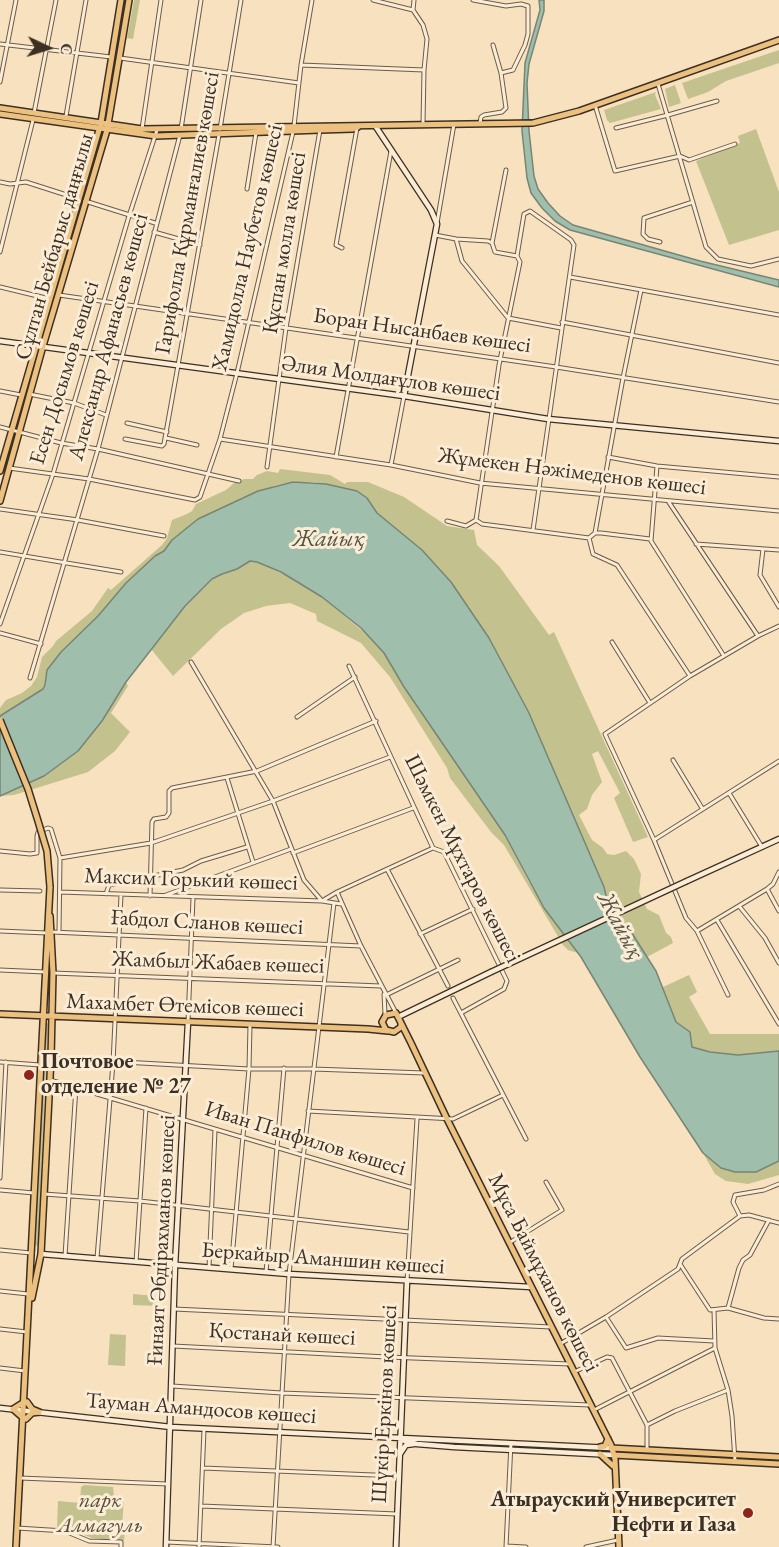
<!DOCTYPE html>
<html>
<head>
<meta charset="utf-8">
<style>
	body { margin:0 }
	#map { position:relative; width:779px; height:1547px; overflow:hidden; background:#f8e1be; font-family:"EB Garamond",serif }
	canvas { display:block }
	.north { position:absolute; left:18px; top:18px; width:60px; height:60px; -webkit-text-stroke:4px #faecd5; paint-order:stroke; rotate:94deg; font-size:16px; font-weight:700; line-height:24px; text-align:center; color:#3c2f23 }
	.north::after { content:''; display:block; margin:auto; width:21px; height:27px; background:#3c2f23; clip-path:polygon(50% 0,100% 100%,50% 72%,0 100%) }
</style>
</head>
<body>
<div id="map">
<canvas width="779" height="1547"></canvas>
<div class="north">С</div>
</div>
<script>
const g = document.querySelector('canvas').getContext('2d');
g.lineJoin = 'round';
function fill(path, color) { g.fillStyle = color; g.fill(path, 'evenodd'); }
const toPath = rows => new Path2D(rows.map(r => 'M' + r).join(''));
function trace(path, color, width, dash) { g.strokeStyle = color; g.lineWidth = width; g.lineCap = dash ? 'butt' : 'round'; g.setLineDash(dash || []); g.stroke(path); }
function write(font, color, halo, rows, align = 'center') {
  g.font = font + ' "EB Garamond",serif'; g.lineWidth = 6; g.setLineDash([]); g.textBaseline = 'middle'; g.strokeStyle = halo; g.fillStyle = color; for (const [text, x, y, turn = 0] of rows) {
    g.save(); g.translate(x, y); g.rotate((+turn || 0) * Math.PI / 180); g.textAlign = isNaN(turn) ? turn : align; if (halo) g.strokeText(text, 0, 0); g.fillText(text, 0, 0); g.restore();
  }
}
fill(toPath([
	[134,0,140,0,133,39,127,38],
	[779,50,779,63,726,81,708,92,688,99,682,83],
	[675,85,681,103,669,107,665,89],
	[656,92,655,95,661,109,610,123,607,120,604,110],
	[756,129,779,192,779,230,729,245,696,161,740,143,738,136],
	[280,469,330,475,345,484,347,482,368,482,404,497,447,526,474,530,477,545,499,566,549,635,554,632,648,837,633,842,614,798,620,793,598,751,592,754,602,782,592,795,587,809,579,815,592,840,603,848,607,854,614,855,626,851,634,859,641,874,639,892,647,909,659,915,666,933,671,937,673,943,647,957,630,930,612,919,607,905,604,887,529,713,489,638,451,582,436,565,377,513,367,498,357,491,314,482,293,482,277,485,241,498,228,506,198,519,172,540,164,551,155,556,126,583,98,616,61,652,47,670,45,685,43,689,0,716,0,708,6,700,22,693,31,686,37,677,42,657,53,646,56,641,92,611,108,588,111,590,162,545,167,538,172,520,187,514,192,511,196,504,226,490,234,483,244,479,253,479,257,475,267,471,278,473],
	[250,561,257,562,296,580,322,597,372,639,384,653,404,687,505,835,529,882,553,920,578,953,568,950,563,945,504,845,491,832,450,778,447,768,390,677,361,643,317,621,316,614,290,603,266,606,244,613,221,629,173,676,151,649,185,606,212,580,222,574,237,569],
	[126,682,128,686,111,713,130,732,115,751,88,772,14,795,0,796,44,776,78,751,102,721],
	[689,975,697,992,689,997,710,1034,779,1034,779,1051,738,1055,710,1052,692,1047,690,1032,676,1022,661,988],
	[45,1023,48,1023,38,1246,34,1245],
	[703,1153,721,1168,735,1172,756,1172,779,1161,779,1175,748,1184,726,1181,715,1174],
	[133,1294,156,1296,156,1306,133,1305],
	[110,1334,126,1335,125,1366,108,1365],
	[84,1485,113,1487,114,1496,124,1497,122,1529,125,1530,124,1541,92,1538,67,1528,57,1528,58,1501,80,1503,81,1487]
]), '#c3c18e');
const water = toPath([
	[539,0,544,0,544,11,529,64,527,83,529,131,534,176,538,189,548,203,560,216,573,225,700,261,779,280,779,287,570,230,555,221,542,208,531,193,527,178,522,131,525,63,540,10,539,0],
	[293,482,326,484,357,491,367,498,377,513,422,550,451,582,489,638,529,713,604,887,611,916,617,922,630,930,647,957,656,971,676,1022,690,1032,692,1047,710,1052,738,1055,779,1051,779,1161,756,1172,735,1172,721,1168,703,1153,640,1057,581,957,544,908,505,835,404,687,384,653,361,628,322,597,281,572,257,562,250,561,237,569,222,574,212,579,185,606,126,682,102,721,78,751,44,776,0,796,0,716,43,689,45,685,47,670,61,652,98,616,126,583,155,556,164,551,172,540,198,519,258,491,293,482]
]);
fill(water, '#9fbeac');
trace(water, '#778575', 1.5);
const street = toPath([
	[373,0,413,10],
	[414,0,413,10,423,25,427,39,424,70,423,124],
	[473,0,506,6,521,4,528,6,528,34,525,45,513,70,501,73,506,108,502,112,484,115,481,117,480,123],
	[0,44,111,57],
	[493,45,501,73],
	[120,58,299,83],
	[301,65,424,70],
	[0,82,16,0],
	[658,84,706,247,718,259,751,266,779,259],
	[595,105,615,171,680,156,689,160,735,144],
	[34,113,56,0],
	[66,116,86,0],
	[294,126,301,65,312,0],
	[616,128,668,115,717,101],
	[142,129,161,0],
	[181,129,201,0],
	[220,129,241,0],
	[0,182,10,184,26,182,79,199],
	[247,189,256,133],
	[85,201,155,223],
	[437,223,454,124],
	[154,232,200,245],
	[435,235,456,239,488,241,492,243,495,252,517,256],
	[456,239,462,261,508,318,561,328],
	[660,242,648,239,643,234,644,218,693,202],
	[492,243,506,170],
	[342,248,336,245,357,128],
	[0,252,33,120],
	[570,277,779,315],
	[0,287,50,299],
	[59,295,556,367,779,402],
	[562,322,779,363],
	[0,391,21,395],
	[29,394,74,403,106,415],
	[127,423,167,432],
	[0,427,61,443,98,449,239,481],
	[166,438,197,445],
	[125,439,162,446,164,444,219,135],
	[220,439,391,465,480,483,779,511],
	[336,457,391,151],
	[608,457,657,466,779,477],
	[391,465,404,396],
	[657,466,651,541,724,656],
	[267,467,286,328,320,130],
	[9,468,89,479,195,500,200,497,220,439,237,373,293,132],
	[668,501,758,636],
	[0,509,78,520,164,536],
	[476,520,499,365,520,262,517,256,524,214,530,211,571,240,574,245,533,530],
	[447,521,466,526,476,520,482,524,589,538,595,533,601,533,650,539],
	[595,533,623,378,641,290],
	[589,538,593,554,617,565,690,676],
	[696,544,779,550],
	[763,549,760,575,779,607],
	[0,552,121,572],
	[0,624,53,474,129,216,157,130],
	[0,633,41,644],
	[612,642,650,703],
	[191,662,273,801,304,880,322,901,337,892,433,848],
	[349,666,433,848,444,852,507,981,504,989,461,1013],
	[30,678,98,449,180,135],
	[297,717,355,677],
	[673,760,702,808],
	[227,778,253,862],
	[729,793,762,847],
	[654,840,779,761],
	[0,851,30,854,37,853,37,836,38,832,48,828,51,829,60,858,151,843,273,801,390,757],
	[293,853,413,808],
	[387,869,448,986],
	[767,889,779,911],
	[0,890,40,891],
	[60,892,322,901,341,904],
	[337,892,361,946,396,1013],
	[106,894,109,885,183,870,201,861,247,847],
	[166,895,291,849],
	[150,896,152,822,154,819,166,817,169,813,169,791,172,788,257,771,376,721],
	[739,906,765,938,779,963],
	[717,920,779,1024],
	[0,931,47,933],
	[697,931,767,889,773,884,779,872],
	[52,932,361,946],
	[59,932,60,858],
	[420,934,473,909],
	[0,970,45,972],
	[53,973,381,986],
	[384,994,385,1014],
	[386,995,458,960],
	[728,995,697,931,686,918,654,840,605,734,690,676,758,636,779,626],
	[453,998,526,1139],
	[188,1022,193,898],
	[51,1058,249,1069,313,1069,424,1073],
	[0,1062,40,1065],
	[50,1080,413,1188],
	[308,1111,453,1119,503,1095],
	[0,1178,6,1062],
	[0,1190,34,1193],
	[44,1194,140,1201,409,1232],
	[740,1216,733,1202,735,1195,764,1190,779,1184],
	[509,1243,562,1210,546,1182],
	[0,1250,31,1253],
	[65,1256,76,1087],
	[97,1258,113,1063,121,895],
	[136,1262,146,1108],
	[680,1264,710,1310,728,1308,764,1318,779,1319],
	[209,1268,215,1130],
	[231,1269,249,1069,250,1025],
	[266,1272,284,1068],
	[407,1281,417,1119],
	[0,1291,28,1294],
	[728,1308,739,1268,743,1260,750,1255,769,1220],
	[174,1309,551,1327],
	[714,1310,715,1348,728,1390,732,1416,735,1461],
	[606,1317,626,1348,658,1338,714,1341],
	[0,1329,27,1332],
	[560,1344,606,1317,678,1269,682,1259,740,1216,749,1215,779,1223],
	[173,1346,387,1357,570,1364],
	[0,1368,25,1371],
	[574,1372,607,1357,612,1358,647,1425,647,1450],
	[172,1386,282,1393,590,1405],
	[594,1410,715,1348],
	[647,1425,675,1411,728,1390],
	[203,1468,398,1476],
	[20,1478,168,1484],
	[201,1506,397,1514],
	[17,1528,65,1531,89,1541,121,1542,121,1547],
	[166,1542,278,1547],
	[506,1546,526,1547],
	[199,1547,204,1430],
	[273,1547,289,1274,334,903],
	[506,1547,511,1443],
	[586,1547,618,1540]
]);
const secondary = toPath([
	[376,127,431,210,437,224,404,396],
	[0,341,404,396,548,419,779,441],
	[687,881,779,839],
	[398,1017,491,972],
	[41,1254,289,1274,531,1287],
	[0,1408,171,1427,611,1448],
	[402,1440,417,1444,454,1447,614,1455],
	[400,1454,406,1445,414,1444],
	[166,1547,175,1266,188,1022],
	[396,1547,407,1281]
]);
const primary = toPath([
	[0,108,142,129,533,123,579,111,779,40],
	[0,114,156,136,320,130,353,129,358,127],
	[0,471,101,123,121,0],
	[0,501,43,346,107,130,129,0],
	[0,1014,368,1029,388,1031],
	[401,1023,401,1027,394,1032,386,1030,382,1022,386,1015,396,1013,411,1043,447,1119,611,1445,615,1459,619,1547],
	[32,1298,41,1254,51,1058,53,973,50,916],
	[27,1402,32,1409,39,1412],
	[22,1417,13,1409,24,1402],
	[26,1419,32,1413,39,1412],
	[600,1447,605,1446,608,1439],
	[611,1448,779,1457],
	[600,1454,613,1466],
	[614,1455,779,1464],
	[16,1547,50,887]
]);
trace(street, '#6b5c4a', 5);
trace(secondary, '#3c2f23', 7);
trace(primary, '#3c2f23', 8);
trace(street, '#faecd5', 3);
trace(secondary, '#faecd5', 4.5);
trace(primary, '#ecc07f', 5);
const secondaryBridge = toPath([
	[491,972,687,881]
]);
const primaryBridge = toPath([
	[0,720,28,789,38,821,47,851,50,887]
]);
trace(secondaryBridge, '#3c2f23', 7, []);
trace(primaryBridge, '#3c2f23', 8, []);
trace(secondaryBridge, '#faecd5', 4.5);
trace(primaryBridge, '#ecc07f', 5);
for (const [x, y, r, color] of [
	[29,1075,6,"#8f2418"],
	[748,1513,6,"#8f2418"]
]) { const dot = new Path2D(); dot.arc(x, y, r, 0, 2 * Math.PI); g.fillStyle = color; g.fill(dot); trace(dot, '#faecd5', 2); }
write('22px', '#3c2f23', '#faecd5', [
	["Гарифолла Құрманғалиев көшесі",188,213,-80],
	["Құспан молла көшесі",285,243,-81],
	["Сұлтан Бейбарыс даңғылы",55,247,-74],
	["Хамидолла Наубетов көшесі",248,248,-77],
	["Боран Нысанбаев көшесі",422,331,8],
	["Александр Афанасьев көшесі",109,337,-75],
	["Есен Досымов көшесі",65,373,-73],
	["Әлия Молдағұлов көшесі",391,379,8],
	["Жұмекен Нәжімеденов көшесі",572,472,7],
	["Шәмкен Мұхтаров көшесі",462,859,63],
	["Максим Горький көшесі",191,880,2],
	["Ғабдол Сланов көшесі",207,923,3],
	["Жамбыл Жабаев көшесі",218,963,2],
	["Махамбет Өтемісов көшесі",185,1006,2],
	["Иван Панфилов көшесі",305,1139,17],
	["Ғинаят Әбдірахманов көшесі",162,1240,-87],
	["Беркайыр Аманшин көшесі",323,1259,4],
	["Мұса Баймұханов көшесі",543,1273,63],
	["Қостанай көшесі",282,1335,3],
	["Шүкір Еркінов көшесі",385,1404,-87],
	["Тауман Амандосов көшесі",201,1409,4]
]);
write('bold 22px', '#3c2f23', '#faecd5', [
	["Почтовое",41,1062],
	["отделение № 27",41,1087],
	["Атырауский Университет",736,1500,"right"],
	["Нефти и Газа",736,1525,"right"]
], 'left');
write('italic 22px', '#574c38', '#faecd5', [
	["парк",100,1501],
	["Алмагуль",100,1526]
]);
write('italic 24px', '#555345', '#faecd5', [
	["Жайық",329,539],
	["Жайық",620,926,62]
]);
</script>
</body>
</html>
